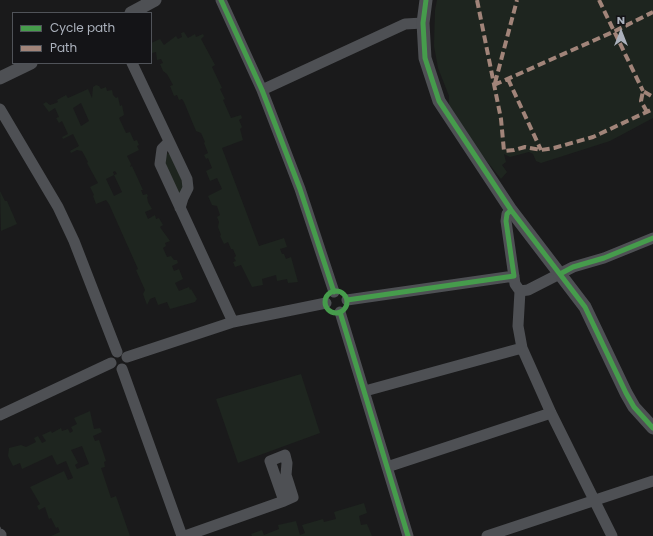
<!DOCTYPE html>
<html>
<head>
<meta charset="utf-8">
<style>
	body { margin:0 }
	#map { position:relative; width:653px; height:536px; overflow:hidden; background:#1a1a1b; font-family:Poppins,sans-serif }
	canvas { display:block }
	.legend { position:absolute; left:12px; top:12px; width:140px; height:52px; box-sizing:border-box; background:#141417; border:1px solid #505359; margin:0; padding:5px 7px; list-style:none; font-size:12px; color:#abb1bc }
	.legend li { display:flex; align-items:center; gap:8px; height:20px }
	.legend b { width:20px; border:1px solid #505359 }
	.north { position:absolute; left:601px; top:12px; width:40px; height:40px; -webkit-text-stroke:3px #141417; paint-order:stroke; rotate:0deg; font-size:11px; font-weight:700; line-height:16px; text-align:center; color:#abb1bc }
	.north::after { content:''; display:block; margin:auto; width:14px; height:18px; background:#abb1bc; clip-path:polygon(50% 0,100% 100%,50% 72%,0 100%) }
</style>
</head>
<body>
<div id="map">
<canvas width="653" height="536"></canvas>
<ul class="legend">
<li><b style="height:5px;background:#469c4c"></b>Cycle path</li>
<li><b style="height:5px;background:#a18479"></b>Path</li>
</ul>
<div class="north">N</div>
</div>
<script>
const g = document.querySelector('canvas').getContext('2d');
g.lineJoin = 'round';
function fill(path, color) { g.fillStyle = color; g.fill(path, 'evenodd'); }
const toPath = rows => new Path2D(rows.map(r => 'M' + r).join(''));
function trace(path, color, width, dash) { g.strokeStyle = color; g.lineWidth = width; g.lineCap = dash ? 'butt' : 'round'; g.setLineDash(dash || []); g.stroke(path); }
fill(toPath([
	[437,0,653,0,653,118,610,141,541,163,536,161,533,154,529,152,510,157,504,154,506,162,502,165,507,172,501,179,478,150,449,105,449,96,438,68,434,46,435,10],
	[184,32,188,38,195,34,196,37,203,34,204,36,201,39,215,65,212,67,222,88,220,89,225,99,223,100,231,118,241,115,242,118,239,120,242,127,240,129,243,140,222,148,259,246,284,238,287,247,280,249,282,254,284,254,286,259,291,257,298,282,288,283,287,279,277,281,276,275,262,279,263,285,252,287,241,265,235,267,233,262,236,261,234,258,236,256,233,249,231,249,228,242,224,244,220,236,221,235,218,227,219,222,217,217,220,215,217,206,212,205,208,196,222,189,217,178,210,181,206,171,212,168,208,158,206,159,204,155,208,153,204,143,205,142,201,133,196,131,184,102,182,99,179,100,177,95,174,96,170,86,173,85,167,74,163,71,160,64,163,63,161,59,157,60,156,52,152,53,151,51,151,43,160,39,164,45,176,36,178,39,182,37,181,33],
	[96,85,99,86,101,89,106,87,107,91,112,90,113,95,116,98,118,97,120,106,122,105,124,115,119,118,126,133,130,132,134,141,137,140,139,145,137,146,139,150,127,156,131,164,130,167,132,166,143,190,141,190,143,195,147,194,148,196,147,197,148,202,152,209,145,212,148,219,155,215,156,219,159,218,163,225,160,227,162,230,170,241,165,243,166,246,163,248,167,257,171,256,174,260,177,260,178,263,172,266,174,271,179,269,183,279,175,283,179,291,189,287,190,290,191,289,197,299,195,302,170,309,167,302,158,305,155,297,150,299,147,305,143,294,145,290,136,270,138,269,109,204,106,200,96,204,93,196,94,195,90,187,98,183,87,163,88,162,82,151,77,150,71,153,70,151,79,146,73,134,63,139,62,137,68,134,62,121,59,123,56,118,59,117,55,108,49,112,43,104,46,102,50,105,56,103,58,102,57,100,66,95,68,98,88,89,92,98,93,87],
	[81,103,89,121,81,126,73,108],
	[115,171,117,174,114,175,122,192,114,196,106,179,114,175,113,172],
	[165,153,170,154,184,185,183,191,178,194,162,157],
	[0,191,5,201,7,201,17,224,1,231],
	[301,374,320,433,238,463,216,399],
	[90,411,94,429,100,428,102,432,93,436,95,441,99,440,106,461,104,462,105,467,101,468,111,498,116,496,130,536,51,536,60,532,58,527,56,528,51,518,49,519,45,507,39,510,37,506,40,504,30,487,64,471,68,480,73,478,66,461,57,465,52,455,22,469,20,463,13,466,8,456,9,448,21,445,26,447,36,442,34,438,38,436,42,443,46,441,42,435,51,431,52,433,61,428,62,431,68,429,70,433,73,431,71,427,77,424,74,418],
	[82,446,89,464,77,469,75,465,78,463,71,450],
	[364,503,367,513,359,516,361,525,367,524,372,536,252,536,251,534,262,530,264,535,279,529,278,525,296,521,300,535,305,533,302,525,323,519,324,522,336,519,334,512]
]), '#1e251f');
trace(toPath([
	[221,0,262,90,300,189,334,292],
	[132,63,187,179,188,188,183,198,180,208],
	[262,90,405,24,423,23],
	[0,109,58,207,74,241,117,352],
	[169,142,162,149,160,164,233,322],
	[511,210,507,214,506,221,515,284,520,291,518,326,522,348,551,413,612,536],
	[520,291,528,290,573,267,604,258,653,238],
	[347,300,514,276],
	[340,312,408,536],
	[127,357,233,322,326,303],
	[122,369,182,536],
	[365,391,522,348],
	[0,415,111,363],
	[387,467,551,413],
	[185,536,284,501,293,497,286,475,287,463,285,455,270,461,284,501],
	[487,536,653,481]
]), '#4e5054', 11);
trace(toPath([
	[426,0,423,23,425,58,439,101,511,210,585,307,626,393,634,407,653,428],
	[131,13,155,0],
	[0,78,31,63],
	[0,535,0,536]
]), '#4e5054', 13);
trace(toPath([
	[0,527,3,536]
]), '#4e5053', 1);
trace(toPath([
	[477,0,501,119,504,151,514,150,525,147,541,150,554,148,593,137,653,109],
	[599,0,643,91],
	[508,79,541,150],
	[495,83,517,0],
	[494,85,615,31,653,12],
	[647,112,641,101,643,91,653,97]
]), '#a18479', 4, [8, 4]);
trace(toPath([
	[221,0,262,90,300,189,334,292],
	[426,0,423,23,425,58,439,101,511,210,585,307,626,393,634,407,653,428],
	[560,274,573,267,604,258,653,238],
	'325 302a11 11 0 1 1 22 0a11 11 0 1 1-22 0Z',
	[347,300,514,276,506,221,507,214,511,210],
	[340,312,408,536]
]), '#469c4c', 5);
</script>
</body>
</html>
